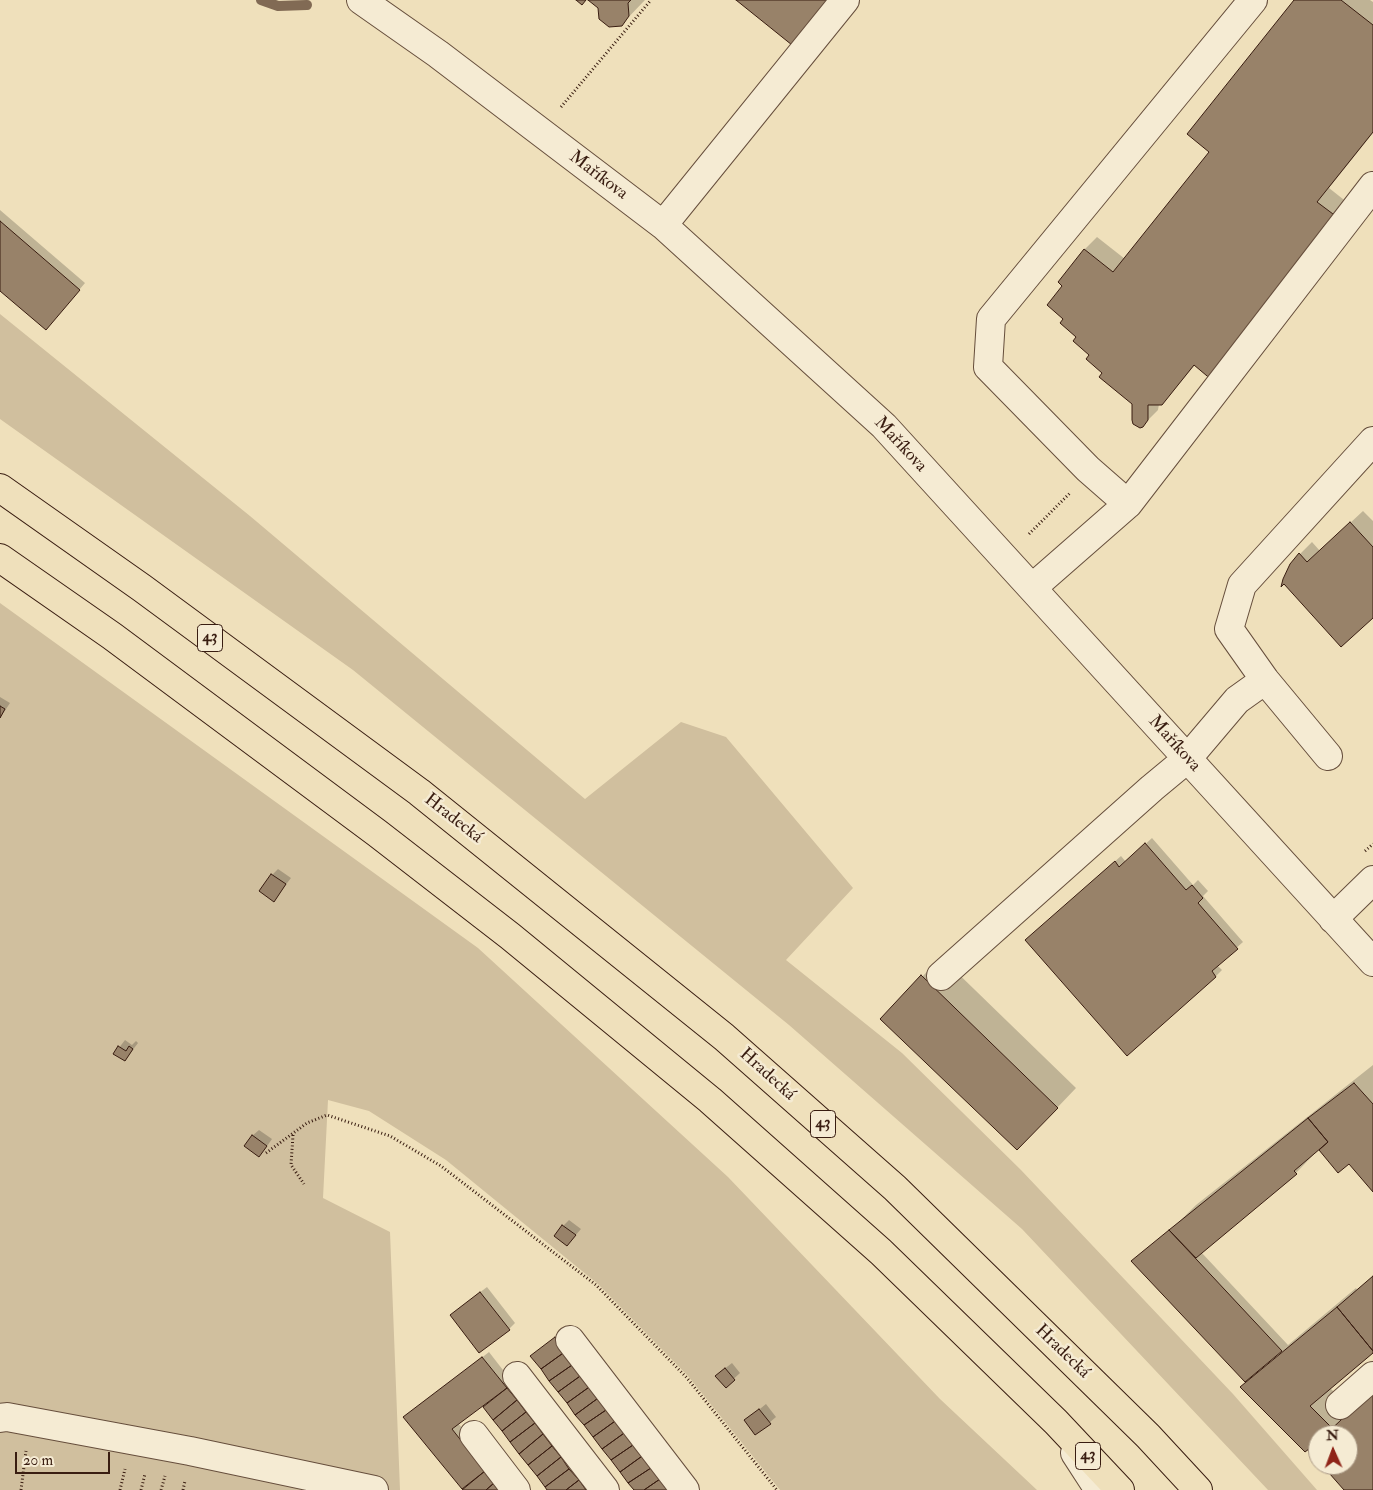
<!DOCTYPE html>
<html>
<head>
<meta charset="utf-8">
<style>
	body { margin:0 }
	#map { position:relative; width:1373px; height:1490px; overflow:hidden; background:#efe0bb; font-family:"IM FELL Double Pica",serif }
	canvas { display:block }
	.north { position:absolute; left:1308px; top:1425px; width:50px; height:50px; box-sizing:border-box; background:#f5ebd3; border:1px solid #aa9985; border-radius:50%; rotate:358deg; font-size:14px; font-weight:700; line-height:20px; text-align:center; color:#391d11 }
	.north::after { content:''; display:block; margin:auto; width:18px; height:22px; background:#8f2418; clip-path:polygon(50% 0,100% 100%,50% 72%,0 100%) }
	.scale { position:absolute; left:15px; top:1452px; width:95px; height:22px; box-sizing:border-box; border:2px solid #391d11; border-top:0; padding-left:6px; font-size:15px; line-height:18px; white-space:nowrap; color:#391d11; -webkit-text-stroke:4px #f5ebd3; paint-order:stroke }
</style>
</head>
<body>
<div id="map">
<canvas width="1373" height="1490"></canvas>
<div class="north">N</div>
<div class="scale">20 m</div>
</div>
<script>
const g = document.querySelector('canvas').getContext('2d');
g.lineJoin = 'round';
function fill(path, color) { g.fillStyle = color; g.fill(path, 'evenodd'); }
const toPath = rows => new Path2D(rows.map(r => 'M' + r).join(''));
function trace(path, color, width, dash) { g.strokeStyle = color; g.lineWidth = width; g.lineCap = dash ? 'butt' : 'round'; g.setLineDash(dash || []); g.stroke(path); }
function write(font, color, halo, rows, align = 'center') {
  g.font = font + ' "IM FELL Double Pica",serif'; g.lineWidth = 5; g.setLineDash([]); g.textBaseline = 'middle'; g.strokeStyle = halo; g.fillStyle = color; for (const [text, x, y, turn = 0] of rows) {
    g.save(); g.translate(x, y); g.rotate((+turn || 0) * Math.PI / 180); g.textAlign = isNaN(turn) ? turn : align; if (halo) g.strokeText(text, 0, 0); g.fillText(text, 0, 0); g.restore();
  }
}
fill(toPath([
	[0,314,250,516,585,799,681,722,726,737,853,888,786,960,902,1053,1021,1170,1233,1394,1317,1490,1268,1490,1022,1229,789,1025,353,670,0,419],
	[0,603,478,948,728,1177,940,1399,1037,1490,780,1490,688,1376,598,1284,446,1160,369,1111,328,1100,323,1198,390,1232,400,1490,0,1490]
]), '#d0bf9e');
fill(toPath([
	[590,0,645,0,621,25],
	[1296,0,1370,0,1373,2,1373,133,1329,188,1353,207,1195,365,1174,390,1161,404,1159,404,1158,410,1145,423,1133,403,1091,355,1065,319,1064,285,1084,250,1097,237,1125,259,1211,152],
	[0,210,85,283,52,322,0,289],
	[1363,511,1373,521,1373,616,1341,645,1300,554,1312,542,1320,551],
	[0,697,10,703,0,718],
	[1152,838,1193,885,1198,880,1208,891,1203,896,1243,942,1217,965,1222,970,1216,976,1127,1054,1033,934,1121,856,1126,862],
	[278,869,291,878,274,900,272,875],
	[941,957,1076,1088,1036,1130,882,1019],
	[125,1040,132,1045,136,1041,138,1043,125,1060,115,1053],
	[1373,1065,1373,1190,1349,1162,1339,1171,1319,1149,1296,1173,1201,1252,1288,1345,1356,1288,1357,1290,1373,1277,1373,1352,1330,1388,1352,1410,1373,1490,1346,1490,1324,1465,1348,1465,1348,1435,1318,1435,1318,1459,1133,1261,1177,1224,1196,1205],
	[259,1130,272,1139,265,1149,252,1136],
	[569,1220,581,1229,567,1245,563,1226],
	[487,1287,515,1323,509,1329,458,1309],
	[489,1352,596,1490,549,1490,483,1405,458,1423,510,1490,464,1490,405,1418],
	[732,1363,740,1373,726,1386,723,1370],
	[766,1404,776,1417,756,1434,745,1421]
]), '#0003');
trace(toPath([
	[261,0,278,6,307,5]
]), '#816a54', 10);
const building = toPath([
	[576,0,586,0,582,5,576,0],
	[588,0,631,0,628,3,629,16,622,26,609,27,599,19,598,8,588,0],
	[736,0,828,0,792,45,736,0],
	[1294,0,1341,0,1373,25,1373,132,1317,202,1341,220,1213,381,1194,365,1162,405,1148,405,1148,420,1143,427,1140,428,1133,424,1132,420,1132,404,1099,377,1102,373,1086,359,1089,355,1073,341,1076,337,1060,323,1063,319,1047,305,1062,286,1058,282,1084,249,1113,272,1209,152,1187,134,1294,0],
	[0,221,80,290,46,330,0,291,0,221],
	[1350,522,1373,547,1373,618,1341,647,1284,584,1281,587,1283,579,1290,564,1299,553,1307,562,1350,522],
	[0,706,5,709,0,718,0,706],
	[1145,843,1186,890,1192,885,1203,898,1198,903,1238,949,1212,971,1216,977,1127,1056,1025,940,1115,861,1119,867,1145,843],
	[271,874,286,884,274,902,259,891,271,874],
	[921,975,1058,1108,1017,1150,880,1019,921,975],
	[118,1046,126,1051,129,1046,133,1049,125,1061,113,1054,118,1046],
	[1354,1083,1373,1104,1373,1192,1349,1164,1338,1173,1319,1150,1328,1142,1308,1118,1354,1083],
	[1308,1118,1328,1142,1294,1171,1297,1174,1196,1258,1169,1230,1308,1118],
	[252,1135,267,1146,259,1157,244,1146,252,1135],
	[562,1225,576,1235,567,1246,554,1236,562,1225],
	[1169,1230,1282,1351,1245,1382,1131,1261,1169,1230],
	[1373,1276,1373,1351,1337,1307,1373,1276],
	[480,1292,510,1330,479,1353,450,1315,480,1292],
	[1337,1307,1373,1351,1373,1353,1310,1406,1332,1428,1325,1435,1318,1435,1318,1442,1305,1452,1240,1387,1337,1307],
	[555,1337,566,1351,541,1369,530,1356,555,1337],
	[566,1351,575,1363,549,1381,541,1369,566,1351],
	[482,1357,507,1388,452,1429,485,1471,462,1489,403,1417,482,1357],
	[575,1363,583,1374,558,1392,549,1381,575,1363],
	[725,1368,735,1380,726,1388,715,1376,725,1368],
	[583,1374,592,1385,567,1403,558,1392,583,1374],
	[592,1385,601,1396,575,1415,567,1403,592,1385],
	[507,1388,517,1400,493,1420,483,1407,507,1388],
	[1373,1390,1373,1490,1344,1490,1322,1465,1348,1465,1348,1435,1325,1435,1373,1390],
	[601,1396,609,1408,584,1425,575,1415,601,1396],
	[517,1400,526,1412,502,1431,493,1420,517,1400],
	[609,1408,618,1419,593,1437,584,1425,609,1408],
	[759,1409,771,1424,755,1435,744,1420,759,1409],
	[526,1412,535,1423,510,1442,502,1431,526,1412],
	[618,1419,627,1431,602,1449,593,1437,618,1419],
	[535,1423,543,1434,519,1454,510,1442,535,1423],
	[627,1431,636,1443,611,1460,602,1449,627,1431],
	[543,1434,552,1446,528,1465,519,1454,543,1434],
	[1318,1442,1318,1460,1309,1450,1318,1442],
	[636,1443,645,1454,620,1472,611,1460,636,1443],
	[552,1446,561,1457,537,1476,528,1465,552,1446],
	[645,1454,654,1466,628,1483,620,1472,645,1454],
	[561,1457,569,1469,545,1487,537,1476,561,1457],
	[654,1466,663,1477,644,1490,634,1490,628,1483,654,1466],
	[569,1469,579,1480,566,1490,547,1490,545,1487,569,1469],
	[485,1471,494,1483,486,1490,462,1490,485,1471],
	[663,1477,669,1490,644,1490,663,1477],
	[579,1480,586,1490,566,1490,579,1480],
	[494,1483,499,1490,486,1490,494,1483]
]);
fill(building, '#988269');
trace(building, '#391d11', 1);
const minor = toPath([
	[361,0,438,54,663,225,884,426,1373,962],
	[663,225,845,0],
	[1128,504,1088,469,988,367,991,319,1253,0],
	[1032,588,1128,504,1373,186],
	[1328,756,1265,680,1229,629,1242,585,1373,441],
	[1333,919,1373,880],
	[941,976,1152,788,1187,759,1237,700,1265,680],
	[570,1340,685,1490],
	[517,1376,605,1490],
	[1340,1405,1373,1376],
	[0,1418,7,1417,190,1451,374,1490],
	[474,1435,516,1490],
	[1075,1453,1099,1490]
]);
const highway = toPath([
	[0,488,142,588,419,792,724,1037,895,1188,1148,1436,1198,1490],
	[0,558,112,636,377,833,510,936,710,1100,881,1252,1056,1422,1120,1490]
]);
trace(minor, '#664e3c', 30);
trace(highway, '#391d11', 30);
trace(toPath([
	[561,107,651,0],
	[1029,534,1071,492],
	[1365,851,1373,844],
	[293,1135,291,1165,304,1184],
	[266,1153,307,1123,327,1115,390,1136,441,1166,596,1285,687,1378,777,1490],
	[21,1490,26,1451],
	[120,1490,125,1469],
	[141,1490,145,1474],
	[161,1490,165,1476],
	[183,1490,185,1481]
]), '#391d11', 3, [1, 2.5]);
trace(minor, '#f5ebd3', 28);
trace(highway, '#efe0bb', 28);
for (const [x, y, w] of [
	[210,638,25],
	[823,1124,25],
	[1088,1456,25]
]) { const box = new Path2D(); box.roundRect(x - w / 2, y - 13.5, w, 27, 4); g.fillStyle = '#f5ebd3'; g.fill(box); trace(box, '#391d11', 1); }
write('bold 16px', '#391d11', null, [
	["43",210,638],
	["43",823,1124],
	["43",1088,1456]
]);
write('18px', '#391d11', '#f5ebd3', [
	["Maříkova",598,176,37],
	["Maříkova",900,445,47],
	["Maříkova",1174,744,48],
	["Hradecká",453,819,38],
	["Hradecká",767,1075,42],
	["Hradecká",1062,1352,44]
]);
</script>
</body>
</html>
